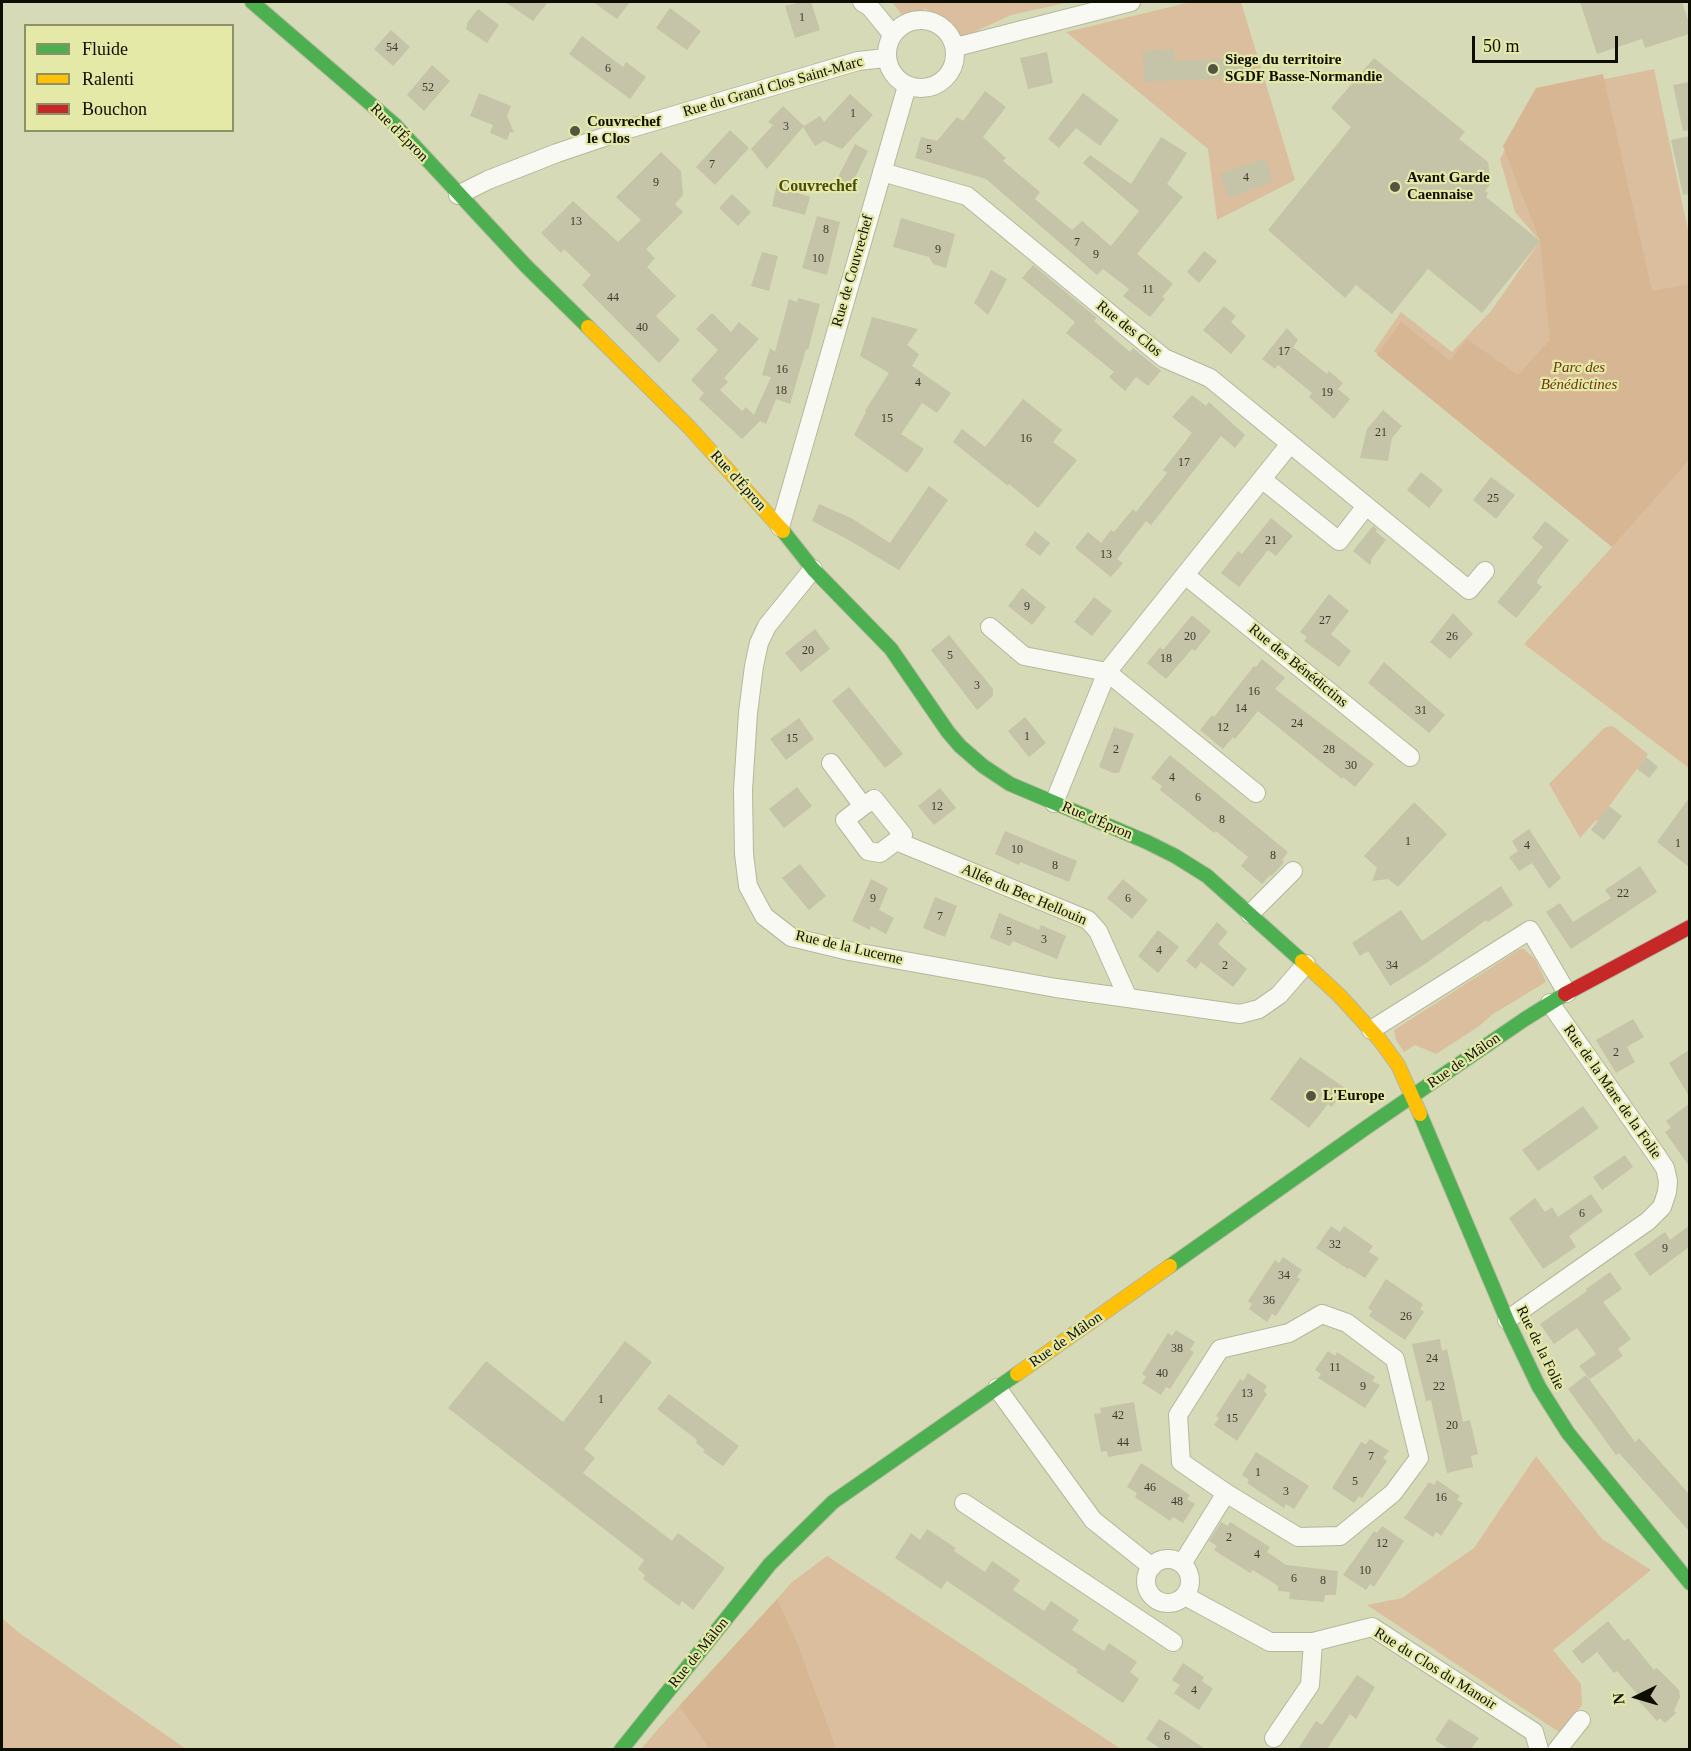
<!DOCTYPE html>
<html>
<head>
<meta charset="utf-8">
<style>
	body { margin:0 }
	#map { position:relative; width:1691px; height:1751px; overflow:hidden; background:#d7dab7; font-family:"Times New Roman",serif }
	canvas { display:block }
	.frame { position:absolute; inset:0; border:3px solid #0d0d00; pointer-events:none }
	.legend { position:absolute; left:24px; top:24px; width:210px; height:108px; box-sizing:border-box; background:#e4e9a8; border:2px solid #8e9165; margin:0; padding:8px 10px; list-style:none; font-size:18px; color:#0d0d00 }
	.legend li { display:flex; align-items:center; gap:12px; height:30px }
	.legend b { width:30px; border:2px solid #8e9165 }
	.north { position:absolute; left:1607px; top:1667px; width:60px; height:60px; -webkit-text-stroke:4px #e4e9a8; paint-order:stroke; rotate:265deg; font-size:16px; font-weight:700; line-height:24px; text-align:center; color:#0d0d00 }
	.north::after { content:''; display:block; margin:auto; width:21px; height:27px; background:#0d0d00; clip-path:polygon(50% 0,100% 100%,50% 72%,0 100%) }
	.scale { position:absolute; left:1472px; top:36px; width:146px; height:27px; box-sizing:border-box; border:3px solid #0d0d00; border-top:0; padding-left:8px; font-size:18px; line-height:21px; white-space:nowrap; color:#0d0d00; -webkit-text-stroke:4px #e4e9a8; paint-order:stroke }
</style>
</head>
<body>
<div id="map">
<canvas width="1691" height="1751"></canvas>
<div class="frame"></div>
<ul class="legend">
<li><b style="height:8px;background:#4caf50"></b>Fluide</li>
<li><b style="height:8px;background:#ffc107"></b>Ralenti</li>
<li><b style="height:8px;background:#c62828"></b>Bouchon</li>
</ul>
<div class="north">N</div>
<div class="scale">50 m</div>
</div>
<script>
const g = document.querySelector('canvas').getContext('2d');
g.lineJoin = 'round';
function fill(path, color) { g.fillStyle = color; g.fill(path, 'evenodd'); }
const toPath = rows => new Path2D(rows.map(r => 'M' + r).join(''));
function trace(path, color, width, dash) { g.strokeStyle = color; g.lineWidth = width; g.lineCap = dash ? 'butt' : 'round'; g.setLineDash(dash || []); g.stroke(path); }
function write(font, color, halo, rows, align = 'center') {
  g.font = font + ' "Times New Roman",serif'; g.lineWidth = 4.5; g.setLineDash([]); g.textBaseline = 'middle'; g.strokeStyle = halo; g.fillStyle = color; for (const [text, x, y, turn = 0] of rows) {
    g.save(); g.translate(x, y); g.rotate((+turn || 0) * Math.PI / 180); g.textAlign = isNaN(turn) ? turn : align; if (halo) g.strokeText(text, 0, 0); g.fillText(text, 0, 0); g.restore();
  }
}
fill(toPath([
	[892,2,1070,2,1011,15,959,39,926,9,902,15],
	[1191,2,1241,2,1295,180,1217,220,1208,149,1066,32],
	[1654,69,1690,240,1689,768,1524,644,1612,547,1374,351,1401,312,1452,352,1491,311,1540,241,1515,212,1500,159,1537,93],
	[1610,726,1614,727,1648,754,1598,821,1596,820,1580,838,1549,784,1604,728],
	[1520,949,1524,949,1535,959,1546,982,1493,1014,1478,1027,1436,1054,1415,1045,1404,1052,1396,1040,1394,1030],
	[1536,1456,1602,1539,1651,1570,1553,1650,1581,1684,1582,1705,1559,1732,1367,1605,1402,1598,1474,1548],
	[827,1556,1121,1749,837,1749,796,1639,777,1599,792,1582],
	[2,1618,18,1632,186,1749,2,1749],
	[679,1706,709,1749,641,1749,659,1728]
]), '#dbbe9e');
fill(toPath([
	[1603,74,1652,291,1690,284,1689,460,1612,547,1377,355,1401,322,1450,361,1467,339,1518,375,1550,340,1540,241,1503,146,1536,88],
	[777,1599,796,1639,837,1749,709,1749,679,1706]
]), '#d7b693');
fill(toPath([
	[505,2,548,2,533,21],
	[593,2,630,2,617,19],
	[801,2,811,2,820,30,795,38,785,6],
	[1580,2,1682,2,1689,23,1689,34,1645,48,1642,39,1597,54],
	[670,8,701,31,687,50,656,28],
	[478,9,499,25,487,43,466,29,468,22],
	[391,30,410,47,393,66,374,49],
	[582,36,623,67,626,62,646,77,630,99,569,54],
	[1174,49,1174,61,1251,58,1251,77,1144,82,1143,51],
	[1047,52,1053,83,1028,89,1020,58],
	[1374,58,1465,132,1459,139,1488,162,1491,183,1485,191,1488,193,1486,197,1540,241,1482,313,1428,269,1392,314,1356,285,1345,298,1268,230,1351,127,1331,108],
	[432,65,450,81,424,111,407,95],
	[1689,82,1689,130,1683,131,1673,85],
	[985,91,1006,107,983,137,1006,158,1003,161,1040,192,1035,199,1072,230,1082,221,1111,246,1139,211,1083,163,1090,155,1131,184,1161,137,1187,153,1167,184,1183,197,1137,254,1173,284,1162,297,1165,299,1150,317,1123,296,1129,289,1103,269,1097,275,986,179,915,158,921,137,937,141,957,117,963,121],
	[479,93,511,106,507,116,514,133,510,132,507,140,490,133,493,125,470,116],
	[1083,93,1119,120,1100,146,1076,128,1059,148,1048,139],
	[850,94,873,115,842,149,824,141,815,146,803,127,767,169,751,149,773,125,768,122,783,106,804,126,820,116,824,122],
	[730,130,749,148,715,185,696,167],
	[1689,136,1689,194,1683,195,1671,140],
	[855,144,868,151,851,186,837,179],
	[661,152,681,171,683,195,675,204,683,212,646,249,655,258,647,267,676,296,656,316,680,340,659,363,582,285,591,275,564,249,561,253,541,233,573,201,618,242,641,220,616,197],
	[1265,158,1273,181,1229,198,1220,174],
	[778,180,792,183,791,191,810,197,805,215,772,206],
	[732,194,751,212,738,226,719,208],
	[817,216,840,222,827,275,802,268],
	[901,218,955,234,946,268,933,264,929,257,893,247],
	[1204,251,1217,261,1199,283,1187,272],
	[762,252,778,256,769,291,751,286],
	[1033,265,1097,318,1094,321,1130,352,1133,348,1161,371,1148,386,1136,377,1125,391,1109,377,1114,372,1066,333,1075,322,1022,278],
	[991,270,1007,279,988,315,974,303],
	[798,298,820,304,808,350,806,349,790,404,776,399,766,424,760,421,742,439,699,399,704,393,691,380,718,350,696,329,712,313,731,332,739,322,759,339,724,378,728,382,720,390,742,411,746,407,754,415,771,377,762,375,770,348,775,352,789,299,797,302],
	[1224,306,1236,316,1231,322,1246,336,1231,354,1203,330],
	[872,317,918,329,907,345,919,354,912,366,951,393,937,413,922,403,901,434,924,449,907,473,854,435,866,412,865,411,889,373,860,356],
	[1287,328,1298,340,1293,347,1327,374,1329,371,1343,383,1338,389,1350,399,1334,419,1309,397,1312,393,1278,365,1275,369,1262,359],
	[1192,395,1206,406,1209,402,1245,435,1235,448,1221,436,1151,525,1146,521,1117,559,1123,563,1111,577,1075,548,1088,532,1101,543,1111,530,1114,532,1133,509,1136,512,1167,473,1163,470,1192,433,1172,417],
	[1023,399,1062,430,1053,442,1077,460,1038,508,1009,484,1008,486,953,442,962,429,985,447],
	[1383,410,1402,426,1392,438,1388,461,1360,458,1367,429],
	[1421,472,1443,490,1429,508,1407,490],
	[1491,477,1515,495,1496,519,1473,500],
	[929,486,948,500,899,570,847,539,812,521,819,504,851,518,890,543],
	[1271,518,1293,536,1276,556,1268,550,1239,587,1221,573,1238,551,1242,554],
	[1545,521,1569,540,1538,579,1537,583,1542,587,1516,618,1497,602,1543,547,1532,538],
	[1373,526,1377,529,1376,532,1386,540,1372,558,1370,565,1353,551],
	[1035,531,1050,543,1040,556,1025,545],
	[1022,588,1046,607,1032,625,1008,606],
	[1329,594,1349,611,1331,634,1351,651,1339,667,1304,641,1307,637,1300,632],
	[1094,597,1112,611,1092,636,1074,622],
	[1453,613,1473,634,1450,659,1430,642],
	[1192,615,1211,631,1195,651,1192,649,1166,679,1147,663,1160,647,1163,650],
	[815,629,830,649,801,672,785,653],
	[949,635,993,689,993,696,977,710,931,650],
	[1262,659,1285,678,1275,689,1374,764,1355,787,1343,777,1342,779,1258,711,1235,739,1233,737,1223,749,1200,730,1212,715,1214,717,1254,666,1256,667],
	[1384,662,1445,715,1429,733,1368,683],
	[849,687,903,754,885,768,832,701],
	[1025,717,1046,743,1029,757,1008,731],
	[799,718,814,739,786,760,770,739],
	[1114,727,1134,734,1119,773,1113,773,1099,767],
	[1170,755,1288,852,1282,860,1284,862,1272,876,1270,875,1262,884,1241,866,1248,857,1216,831,1214,833,1188,812,1160,790,1162,786,1151,778],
	[1646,757,1658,767,1649,778,1637,769],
	[797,787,812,806,784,828,769,809],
	[940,788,956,808,934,825,918,806],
	[1689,798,1689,867,1657,842],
	[1414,802,1447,834,1398,887,1388,879,1372,881,1377,868,1364,856],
	[1609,806,1622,816,1604,840,1591,830],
	[1529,829,1561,878,1549,889,1532,863,1519,871,1509,857,1518,851,1512,841],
	[1005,831,1077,861,1069,882,1020,862,1019,865,995,854],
	[800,864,826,896,809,910,782,878],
	[1640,866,1657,892,1571,949,1546,912,1560,903,1573,922,1611,898,1605,890],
	[871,879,888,888,879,910,894,918,886,934,871,926,870,930,852,921],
	[1123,879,1148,900,1132,919,1107,898],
	[1501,886,1513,905,1488,922,1486,920,1425,964,1390,986,1368,951,1360,956,1352,943,1401,910,1422,941],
	[935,897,957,906,945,937,923,928],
	[999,913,1039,930,1041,925,1066,936,1057,959,1013,941,1010,946,990,938],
	[1217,922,1228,932,1218,944,1247,969,1233,987,1201,962,1196,969,1186,961],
	[1158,930,1179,947,1158,973,1138,956],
	[1633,1019,1644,1037,1627,1047,1635,1062,1616,1073,1596,1040],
	[1689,1050,1689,1096,1669,1063],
	[1300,1057,1345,1088,1332,1107,1328,1104,1309,1128,1270,1099],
	[1689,1104,1689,1166,1665,1132,1671,1128,1666,1121],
	[1583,1106,1599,1128,1538,1171,1522,1150],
	[1625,1155,1633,1167,1602,1190,1593,1177],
	[1591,1194,1603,1211,1569,1236,1576,1247,1543,1269,1509,1218,1535,1198,1545,1212,1552,1207,1558,1217],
	[1331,1226,1340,1232,1344,1226,1373,1246,1369,1252,1379,1258,1365,1278,1349,1268,1348,1269,1340,1264,1316,1248],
	[1689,1226,1689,1247,1650,1276,1634,1254,1665,1232,1670,1240],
	[1283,1257,1302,1270,1297,1277,1300,1279,1276,1316,1272,1314,1267,1322,1249,1309,1252,1304,1248,1301,1275,1260,1279,1263],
	[1610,1272,1622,1289,1603,1302,1631,1339,1618,1349,1623,1356,1590,1379,1579,1366,1596,1354,1577,1328,1554,1344,1540,1324,1587,1291,1586,1289],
	[1386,1279,1423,1304,1420,1309,1424,1312,1405,1340,1369,1316,1372,1311,1368,1308],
	[1176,1330,1195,1342,1190,1350,1194,1352,1170,1389,1166,1387,1161,1395,1142,1383,1146,1377,1142,1374,1168,1333,1172,1336],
	[1440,1339,1442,1351,1447,1349,1463,1422,1470,1420,1478,1454,1471,1456,1473,1467,1447,1473,1431,1400,1426,1401,1412,1344],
	[625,1341,652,1362,584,1449,595,1458,583,1473,672,1541,678,1533,725,1568,693,1610,682,1601,679,1606,643,1579,645,1575,638,1569,644,1560,448,1408,486,1361,563,1422],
	[1328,1351,1335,1356,1337,1352,1375,1377,1372,1381,1380,1385,1365,1408,1318,1378,1321,1374,1315,1370],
	[1248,1373,1267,1386,1264,1391,1267,1394,1237,1441,1214,1425,1219,1418,1216,1416,1240,1379,1243,1381],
	[1586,1375,1635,1442,1639,1438,1689,1494,1689,1531,1619,1453,1616,1455,1568,1389],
	[669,1394,739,1446,723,1466,703,1452,705,1450,696,1443,697,1440,657,1409],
	[1134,1402,1142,1451,1108,1457,1107,1451,1101,1452,1094,1414,1101,1413,1100,1408],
	[1370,1439,1389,1451,1383,1458,1387,1461,1362,1498,1359,1496,1354,1503,1332,1488,1361,1442,1366,1444],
	[1256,1452,1309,1486,1294,1509,1286,1504,1284,1508,1247,1483,1249,1480,1242,1475],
	[1141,1463,1190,1495,1187,1499,1195,1504,1183,1523,1173,1517,1170,1521,1135,1497,1137,1493,1127,1487],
	[1437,1480,1460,1496,1457,1500,1463,1503,1441,1536,1436,1532,1433,1537,1404,1518,1429,1482,1434,1485],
	[1221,1522,1228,1526,1230,1522,1270,1547,1267,1552,1286,1565,1338,1571,1336,1595,1325,1595,1324,1602,1289,1599,1290,1592,1278,1591,1278,1586,1253,1570,1250,1573,1214,1550,1217,1546,1209,1541],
	[1382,1526,1404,1541,1374,1587,1370,1584,1366,1590,1343,1575,1374,1531,1377,1533],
	[927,1529,956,1548,954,1551,985,1572,992,1561,1020,1580,1013,1590,1044,1611,1051,1601,1079,1620,1072,1630,1104,1651,1109,1643,1137,1662,1130,1672,1139,1679,1123,1703,1076,1672,1078,1670,947,1581,941,1589,895,1558,911,1533,920,1540],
	[1608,1621,1624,1641,1628,1638,1654,1670,1657,1668,1679,1690,1680,1697,1674,1711,1676,1713,1665,1723,1660,1718,1657,1721,1637,1699,1640,1697,1617,1671,1614,1673,1597,1652,1582,1664,1572,1651],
	[1183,1663,1204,1677,1202,1681,1213,1689,1199,1710,1174,1693,1180,1685,1172,1680],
	[1357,1675,1375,1687,1356,1719,1350,1714,1327,1749,1298,1749,1316,1721,1322,1725],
	[1159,1719,1174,1728,1205,1749,1161,1749,1146,1739],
	[1449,1719,1479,1738,1471,1749,1449,1749,1435,1740]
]), '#c5c3a8');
const street = toPath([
	[862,2,870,7,892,34],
	'887 54a34 34 0 1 1 68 0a34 34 0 1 1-68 0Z',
	[956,47,1131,2],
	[882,172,967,196,1164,358,1210,378,1469,590,1485,571],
	[458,195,488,180,557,153,628,129,858,61,886,58],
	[1263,480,1339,541,1366,506],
	[780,527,907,86],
	[813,569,767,626,759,643,754,666,748,713,743,790,744,854,748,886,764,916,791,937,849,951,1056,988,1128,998],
	[1185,575,1410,757],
	[990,627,1024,656,1107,672,1256,793],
	[831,763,863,806,874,799,903,835,896,841,1088,920,1098,931,1128,998,1240,1014,1259,1009,1279,995,1306,964],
	[1054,803,1107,672,1290,444],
	[863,806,845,820,868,851,880,853,896,841],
	[1250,914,1293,871],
	[1371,1030,1530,930,1567,993],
	[1322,1314,1347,1323,1395,1359,1419,1458,1393,1493,1340,1536,1298,1537,1226,1493,1181,1462,1178,1415,1220,1349,1289,1333,1322,1314],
	[1507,1320,1648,1221,1662,1207,1667,1192,1668,1181,1665,1168,1657,1156,1550,1003],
	[997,1388,1093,1520,1152,1567],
	[964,1503,1173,1642],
	'1146 1581a22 22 0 1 1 44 0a22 22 0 1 1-44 0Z',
	[1182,1564,1226,1493],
	[1185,1596,1270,1642,1313,1642,1372,1627,1534,1732,1539,1750],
	[1274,1738,1310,1685,1313,1642],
	[1557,1750,1581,1720]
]);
const fast = toPath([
	[252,2,394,124,526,266,588,327],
	[783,531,813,569,891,649,948,732,960,746,983,766,1010,784,1147,842,1175,856,1207,876,1302,961],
	[1420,1114,1507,1320,1539,1387,1568,1433,1690,1583],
	[1170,1266,1367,1127,1525,1019,1565,994],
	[621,1750,770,1564,833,1502,1017,1374]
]);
const slow = toPath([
	[588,327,689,427,783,531],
	[1302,961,1339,995,1379,1039,1398,1065,1420,1114],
	[1017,1374,1170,1266]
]);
const jam = toPath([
	[1565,994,1690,927]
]);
trace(street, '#b5b79c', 20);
trace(fast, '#b5b79c', 16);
trace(slow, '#b5b79c', 16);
trace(jam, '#b5b79c', 16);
trace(street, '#f9f9f4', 18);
trace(fast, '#4caf50', 14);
trace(slow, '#ffc107', 14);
trace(jam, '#c62828', 14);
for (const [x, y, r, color] of [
	[1213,69,6,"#545540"],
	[575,131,6,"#545540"],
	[1395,187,6,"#545540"],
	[1311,1096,6,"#545540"]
]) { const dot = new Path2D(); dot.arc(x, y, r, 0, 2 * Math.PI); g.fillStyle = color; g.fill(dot); trace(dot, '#e4e9a8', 2); }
write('12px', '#3b3a2a', null, [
	["1",802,18],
	["54",392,48],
	["6",608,69],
	["52",428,88],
	["1",853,114],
	["3",786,127],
	["5",929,150],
	["7",712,165],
	["4",1246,178],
	["9",656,183],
	["13",576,222],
	["8",826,230],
	["7",1077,243],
	["9",938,250],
	["9",1096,255],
	["10",818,259],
	["11",1148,290],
	["44",613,298],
	["40",642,328],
	["17",1284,352],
	["16",782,370],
	["4",918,383],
	["18",781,391],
	["19",1327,393],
	["15",887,419],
	["21",1381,433],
	["16",1026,439],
	["17",1184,463],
	["25",1493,499],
	["21",1271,541],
	["13",1106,555],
	["9",1027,607],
	["27",1325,621],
	["20",1190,637],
	["26",1452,637],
	["20",808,651],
	["5",950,656],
	["18",1166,659],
	["3",977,686],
	["16",1254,692],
	["14",1241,709],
	["31",1421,711],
	["24",1297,724],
	["12",1223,728],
	["1",1027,737],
	["15",792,739],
	["2",1116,750],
	["28",1329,750],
	["30",1351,766],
	["4",1172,778],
	["6",1198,798],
	["12",937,807],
	["8",1222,820],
	["1",1408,842],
	["1",1678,844],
	["4",1527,846],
	["10",1017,850],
	["8",1273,856],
	["8",1055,866],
	["22",1623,894],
	["9",873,899],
	["6",1128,899],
	["7",940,917],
	["5",1009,932],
	["3",1044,940],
	["4",1159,951],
	["2",1225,966],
	["34",1392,966],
	["2",1616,1053],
	["6",1582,1214],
	["32",1335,1245],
	["9",1665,1249],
	["34",1284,1276],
	["36",1269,1301],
	["26",1406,1317],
	["38",1177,1349],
	["24",1432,1359],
	["11",1335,1368],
	["40",1162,1374],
	["9",1363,1387],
	["22",1439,1387],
	["13",1247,1394],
	["1",601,1400],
	["42",1118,1416],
	["15",1232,1419],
	["20",1452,1426],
	["44",1123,1443],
	["7",1371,1457],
	["1",1258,1473],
	["5",1355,1482],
	["46",1150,1488],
	["3",1286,1492],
	["16",1441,1498],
	["48",1177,1502],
	["2",1229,1538],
	["12",1382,1544],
	["4",1257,1555],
	["10",1365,1571],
	["6",1294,1579],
	["8",1323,1581],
	["4",1194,1691],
	["6",1167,1737]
]);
write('bold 15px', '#0d0d00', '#e4e9a8', [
	["Siege du territoire",1225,60],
	["SGDF Basse-Normandie",1225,77],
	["Couvrechef",587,122],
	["le Clos",587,139],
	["Avant Garde",1407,178],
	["Caennaise",1407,195],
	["L'Europe",1323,1096]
], 'left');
write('15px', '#0d0d00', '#e4e9a8', [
	["Rue du Grand Clos Saint-Marc",773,87,-16],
	["Rue d'Épron",399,133,45],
	["Rue de Couvrechef",853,271,-74],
	["Rue des Clos",1129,329,39],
	["Rue d'Épron",738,481,48],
	["Rue des Bénédictins",1298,666,39],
	["Rue d'Épron",1097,821,23],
	["Allée du Bec Hellouin",1024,895,23],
	["Rue de la Lucerne",849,948,13],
	["Rue de Mâlon",1464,1061,-35],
	["Rue de la Mare de la Folie",1612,1092,55],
	["Rue de Mâlon",1066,1340,-35],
	["Rue de la Folie",1540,1348,64],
	["Rue de Mâlon",699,1653,-51],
	["Rue du Clos du Manoir",1435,1669,32]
]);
write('italic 15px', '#70360c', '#e4e9a8', [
	["Parc des",1579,368],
	["Bénédictines",1579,385]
]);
write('bold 16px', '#4a4c0a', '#e4e9a8', [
	["Couvrechef",818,187]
]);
</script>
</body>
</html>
